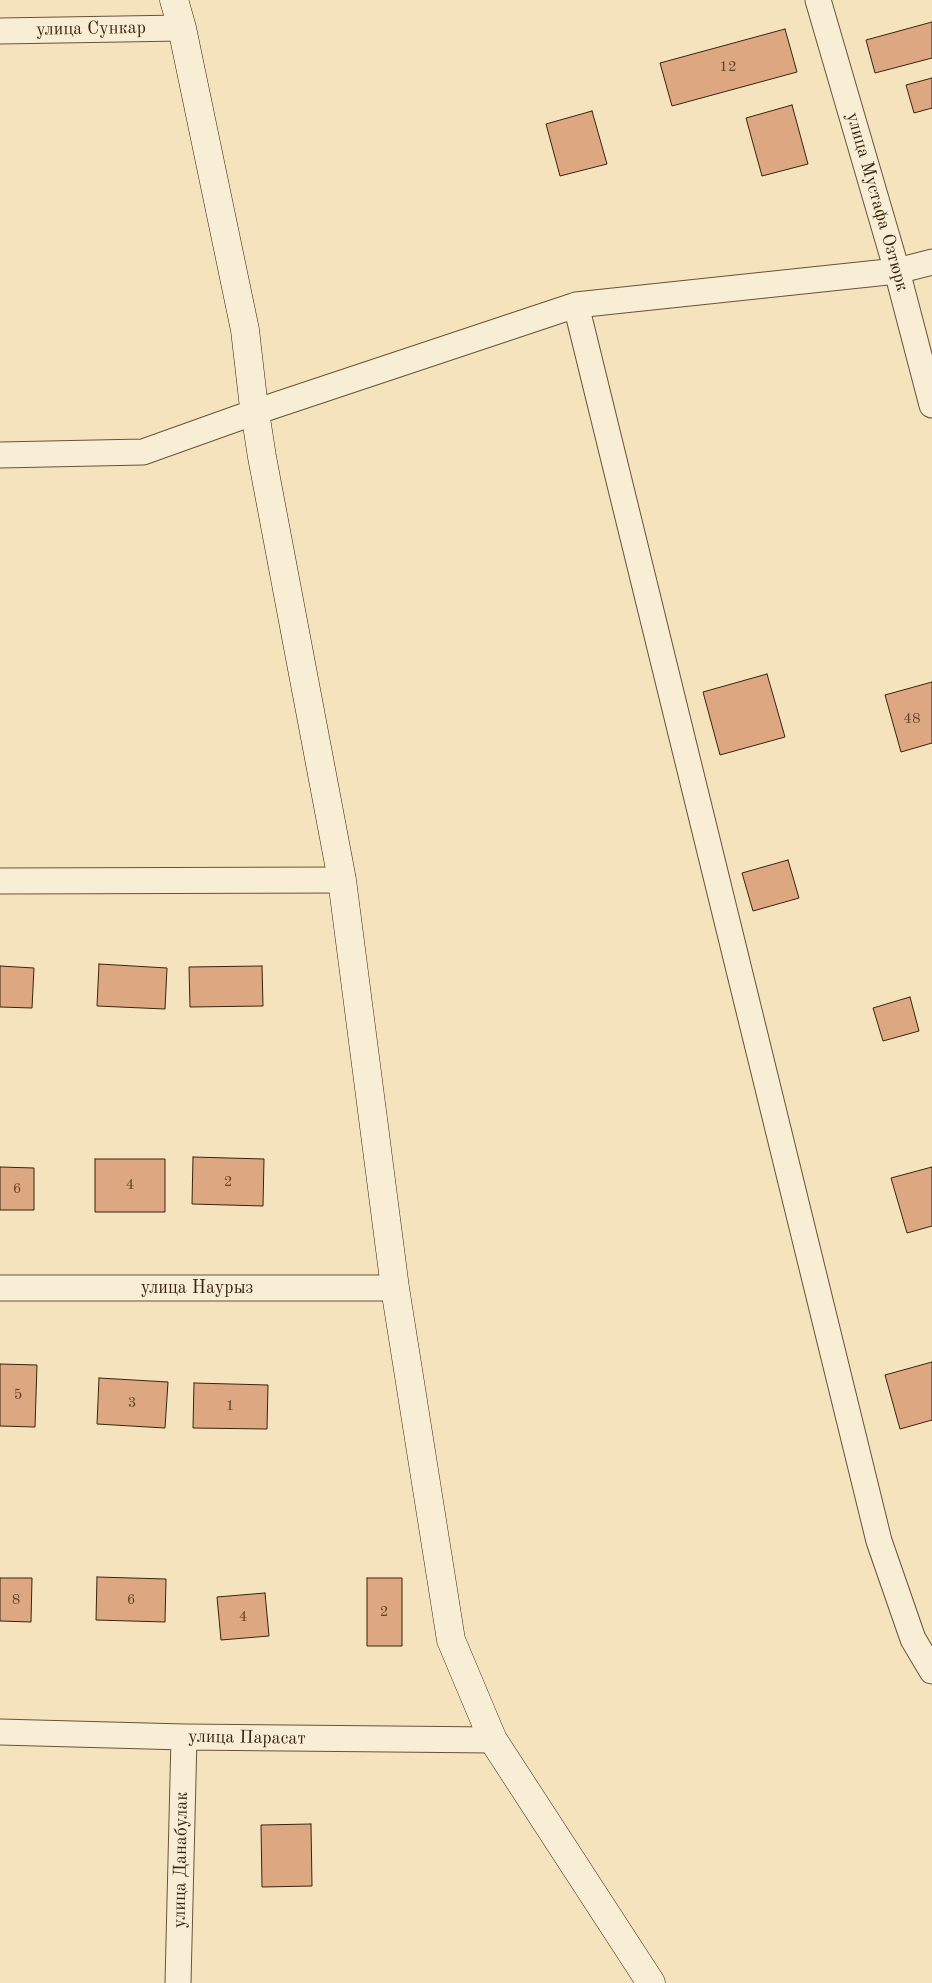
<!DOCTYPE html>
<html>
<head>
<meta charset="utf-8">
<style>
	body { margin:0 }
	canvas { display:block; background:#f5e3be }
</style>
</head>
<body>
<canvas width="932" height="1983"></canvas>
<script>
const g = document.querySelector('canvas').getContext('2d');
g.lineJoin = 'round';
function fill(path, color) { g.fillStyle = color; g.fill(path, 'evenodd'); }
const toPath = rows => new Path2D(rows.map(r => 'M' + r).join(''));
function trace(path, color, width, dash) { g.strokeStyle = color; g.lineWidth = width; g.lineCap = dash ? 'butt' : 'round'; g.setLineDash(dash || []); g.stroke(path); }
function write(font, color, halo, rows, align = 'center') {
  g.font = font + ' "Old Standard TT",serif'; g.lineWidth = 5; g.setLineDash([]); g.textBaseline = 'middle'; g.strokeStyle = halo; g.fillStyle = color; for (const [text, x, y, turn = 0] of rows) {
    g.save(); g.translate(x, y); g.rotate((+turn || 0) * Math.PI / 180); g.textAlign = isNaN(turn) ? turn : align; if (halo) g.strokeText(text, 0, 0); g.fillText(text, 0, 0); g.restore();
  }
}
const building = toPath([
	[932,22,932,58,875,73,866,40,932,22],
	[785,29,797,72,672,106,660,63,785,29],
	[932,78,932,108,914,113,906,85,932,78],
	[792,105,808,164,762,176,746,118,792,105],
	[592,111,607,164,560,176,546,124,592,111],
	[767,674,785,737,720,755,703,692,767,674],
	[932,682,932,743,901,752,885,695,932,682],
	[788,860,799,898,753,911,742,873,788,860],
	[99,964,167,968,165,1009,97,1006,99,964],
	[0,966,34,968,32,1008,0,1007,0,966],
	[262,966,263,1006,190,1007,189,967,262,966],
	[910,997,919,1031,883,1041,873,1008,910,997],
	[193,1157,264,1159,263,1206,192,1204,193,1157],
	[95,1159,165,1159,165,1212,95,1212,95,1159],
	[0,1167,34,1168,34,1210,0,1210,0,1167],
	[932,1167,932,1226,907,1233,891,1178,932,1167],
	[932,1362,932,1420,900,1429,885,1375,932,1362],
	[0,1364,37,1365,35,1427,0,1426,0,1364],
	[99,1378,168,1382,165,1428,97,1424,99,1378],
	[194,1383,268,1385,267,1429,193,1428,194,1383],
	[97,1577,166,1579,165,1622,96,1620,97,1577],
	[0,1578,32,1578,31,1622,0,1621,0,1578],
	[367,1578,402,1578,402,1646,367,1646,367,1578],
	[265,1593,269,1636,221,1640,217,1597,265,1593],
	[311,1824,312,1886,262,1887,261,1825,311,1824]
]);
fill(building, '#dda782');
trace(building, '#38250c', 1);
const street = toPath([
	[818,0,897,271,932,405],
	[0,31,182,28],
	[576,305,879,1541,913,1639,932,1671],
	[0,455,143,452,255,412,576,305,897,271,932,262],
	[0,881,342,880],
	[0,1288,395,1288],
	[0,1732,184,1737,493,1740],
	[178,1983,184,1737]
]);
const secondary = toPath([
	[174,0,182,28,245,330,253,399,262,457,342,880,395,1288,451,1640,493,1740,651,1983]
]);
trace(street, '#675438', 27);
trace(secondary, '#38250c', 29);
trace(street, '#f8edd5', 25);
trace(secondary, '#f8edd5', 28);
write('15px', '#61462a', null, [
	["12",728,67],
	["48",912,719],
	["2",228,1182],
	["4",130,1185],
	["6",17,1189],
	["5",18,1395],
	["3",132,1403],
	["1",230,1406],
	["8",16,1600],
	["6",131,1600],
	["2",384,1612],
	["4",243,1617]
]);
write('18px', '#38250c', '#f8edd5', [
	["улица Сункар",91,29,-1],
	["улица Мустафа Озтюрк",877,202,74],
	["улица Наурыз",197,1288],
	["улица Парасат",247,1738,1],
	["улица Данабулак",181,1860,-89]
]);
</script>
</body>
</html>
